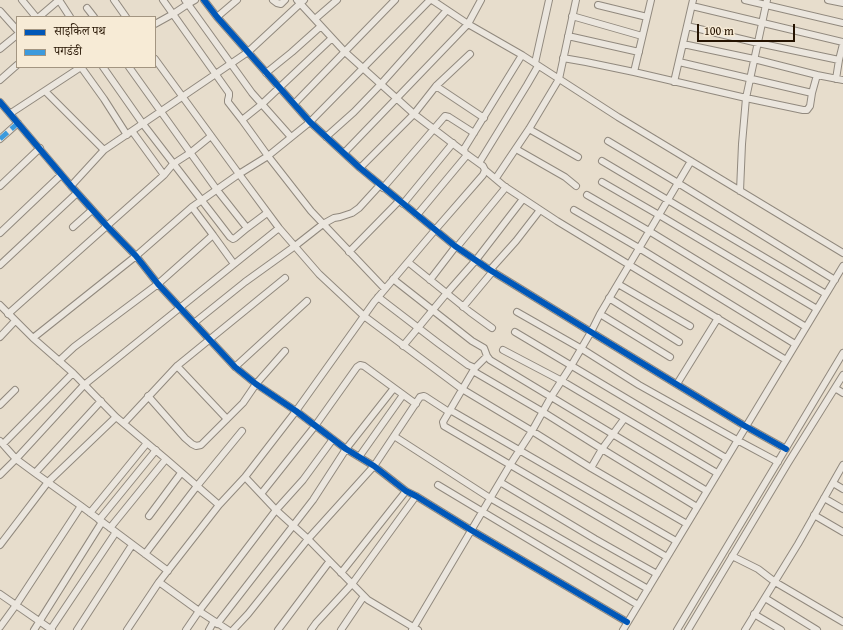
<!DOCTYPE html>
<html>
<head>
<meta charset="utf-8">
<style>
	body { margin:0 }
	#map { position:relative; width:843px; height:630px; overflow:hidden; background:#e7ddcc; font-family:"Gentium Book Plus","Noto Serif Devanagari",serif }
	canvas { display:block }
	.legend { position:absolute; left:16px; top:16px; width:140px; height:52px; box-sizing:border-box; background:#f7ebd6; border:1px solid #a39581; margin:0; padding:5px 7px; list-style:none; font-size:12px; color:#251301 }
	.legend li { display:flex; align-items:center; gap:8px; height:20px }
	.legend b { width:20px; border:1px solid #a39581 }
	.scale { position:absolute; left:697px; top:24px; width:98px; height:18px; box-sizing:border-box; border:2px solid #251301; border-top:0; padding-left:5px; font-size:12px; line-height:14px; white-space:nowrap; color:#251301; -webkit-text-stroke:3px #f7ebd6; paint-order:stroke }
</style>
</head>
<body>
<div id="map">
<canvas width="843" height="630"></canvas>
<ul class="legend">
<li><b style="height:5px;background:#0057b8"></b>साइकिल पथ</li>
<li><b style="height:5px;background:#3c9add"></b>पगडंडी</li>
</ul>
<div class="scale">100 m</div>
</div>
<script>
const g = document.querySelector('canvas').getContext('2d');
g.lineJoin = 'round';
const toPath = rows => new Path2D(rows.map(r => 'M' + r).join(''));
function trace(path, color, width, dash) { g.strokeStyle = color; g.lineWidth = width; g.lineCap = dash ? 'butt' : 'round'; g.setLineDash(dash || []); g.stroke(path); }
const minor = toPath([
	[22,0,36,17],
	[59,0,70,17],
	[114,0,126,17],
	[163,0,229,93,229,96,228,100,228,102,242,120,268,156,311,211,385,289],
	[185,0,252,93,291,137],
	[204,0,217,17,310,122,360,168,455,246,490,270,591,332,745,426,786,449],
	[273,0,277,3,281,4,285,0],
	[297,0,345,52,414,114,464,152],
	[432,0,468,24,522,55,618,117,843,253],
	[745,0,843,23],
	[828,0,843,3],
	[598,5,647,17],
	[692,6,843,42],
	[87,8,94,17],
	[0,11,17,30],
	[572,16,642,36],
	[39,17,59,0],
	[217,17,237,0],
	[315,19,337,0],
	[155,24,173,14,188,4,195,0],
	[687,26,758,43,839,60],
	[568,36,639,52],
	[683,44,754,59,817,75,843,80],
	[0,49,17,35],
	[522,55,464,149,465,153,483,166,485,170,504,186,557,221,786,360],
	[563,58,586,62,634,72,746,98,803,110,807,110,810,106,812,93,817,75],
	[155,59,239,174,279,228,319,274,364,316,462,389,532,431,591,468,687,524],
	[679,62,812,93],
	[535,63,549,0],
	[81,67,104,99,127,135],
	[103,67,143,124,230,237,233,239,235,238,247,228,267,213],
	[129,67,217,190,247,228],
	[634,72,651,0],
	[266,73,292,52,321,26],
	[836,79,839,60,843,44],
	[0,80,17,65],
	[674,82,693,0],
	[436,86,484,118],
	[45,91,104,150],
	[0,102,71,186,107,226,136,256,158,284,235,367,256,384,296,411,346,449,374,466,406,491,416,496,471,530,627,622],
	[294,104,395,0],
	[11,113,81,67],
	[242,120,262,104,332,38],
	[529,129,578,157],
	[132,131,164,175],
	[326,137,354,112,381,84,447,10],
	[0,139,18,123],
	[608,141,678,183,835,280],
	[516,149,565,177,576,186],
	[344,153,468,24,481,0],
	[602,161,826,294],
	[479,163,527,85,538,66],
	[360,168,414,114,436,86,470,54],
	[496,178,529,129,559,79,576,0],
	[602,182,659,215,817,309],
	[0,186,40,148],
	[71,186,104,150,248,52,304,0],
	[383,188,445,116,449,117,474,133],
	[740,191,742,144,746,98,767,0],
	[587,195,649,231,806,327],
	[403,204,453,143],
	[574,210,639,248,795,344],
	[417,215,467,155],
	[73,227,92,210],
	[0,233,61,175],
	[213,235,234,264],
	[457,247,506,187],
	[349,252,399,201],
	[408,262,470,312,492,328],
	[0,265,77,193],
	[490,270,516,241,540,210],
	[393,279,472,341,484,348,487,356,490,360,707,491],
	[430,280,456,246],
	[618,284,690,326],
	[378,297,438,343,468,365,475,368,473,371,543,412,602,449,697,507],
	[609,298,679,342],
	[0,305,33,338,73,373,116,417,166,459,219,505],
	[463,307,493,271],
	[517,312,582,349,639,385,737,440,778,462],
	[8,314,164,175,173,164,190,153,211,136],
	[600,314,670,357],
	[194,323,245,282,295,246,323,224,334,218,340,217,352,213,359,208,380,185],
	[515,332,726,458],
	[0,337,15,321],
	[33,338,136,256,192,207],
	[403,346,446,294,476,260,523,199],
	[503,350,562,381,717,473],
	[59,361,74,347,158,284,213,235,192,207,239,174,268,156,310,122,430,0],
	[177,366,227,419],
	[235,367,307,301],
	[475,368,487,356],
	[473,371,443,422,444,426,667,557],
	[677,384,718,318],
	[835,388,843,393],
	[148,396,185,438,192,444,196,446,201,445,243,403,256,384,285,351],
	[0,405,15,390],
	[450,410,676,541],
	[124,423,177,366,285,278],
	[394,436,490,498,648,589],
	[0,441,16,459,35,473,81,506,168,571],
	[3,444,73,373],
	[359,457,403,395],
	[591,468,602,449,624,419],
	[35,473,101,401],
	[0,475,16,459,84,385,279,228],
	[245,477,276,510,308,539,368,600,418,630],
	[500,482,595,539,657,574],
	[833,483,843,489],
	[438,485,638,605],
	[261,494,315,426,357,367,360,365,364,366,416,404],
	[824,498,843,509],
	[90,513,147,443],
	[814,515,843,532],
	[149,516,181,473],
	[99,520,156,450],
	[110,528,166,459],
	[0,545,48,482,116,417],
	[145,554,197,486,242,431],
	[732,556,758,569,775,582,843,622],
	[341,573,406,491],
	[159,582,199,611,228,630],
	[0,594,52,630],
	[765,598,817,630],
	[754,614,781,630],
	[217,624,313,500,346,449,394,388],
	[0,627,16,605,81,506],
	[51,629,116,532],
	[34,630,102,522],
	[77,630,132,545],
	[127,630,159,582,219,505,245,477,296,411,374,302,435,230,483,175,485,170],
	[186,630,199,611,276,510,303,480,333,439],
	[209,630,214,621],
	[233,630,248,614,308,539,374,466,420,397,424,396,426,397,449,412],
	[278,630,329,562],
	[311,630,316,623,352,584,416,496],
	[341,630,364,596],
	[412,630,510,465,532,431,551,397,571,366,591,332,600,314,691,161],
	[623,630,843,266],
	[677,630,843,353],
	[688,630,788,463,843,375],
	[745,630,798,544,843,465]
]);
trace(minor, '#91897e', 8);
trace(minor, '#ebe6de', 6);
trace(toPath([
	[0,139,18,123]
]), '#3c9add', 5, [10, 5]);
trace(toPath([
	[204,0,217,17,310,122,360,168,455,246,490,270,591,332,745,426,786,449],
	[0,102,71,186,107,226,136,256,158,284,235,367,256,384,296,411,346,449,374,466,406,491,416,496,471,530,627,622]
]), '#0057b8', 6);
</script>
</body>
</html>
